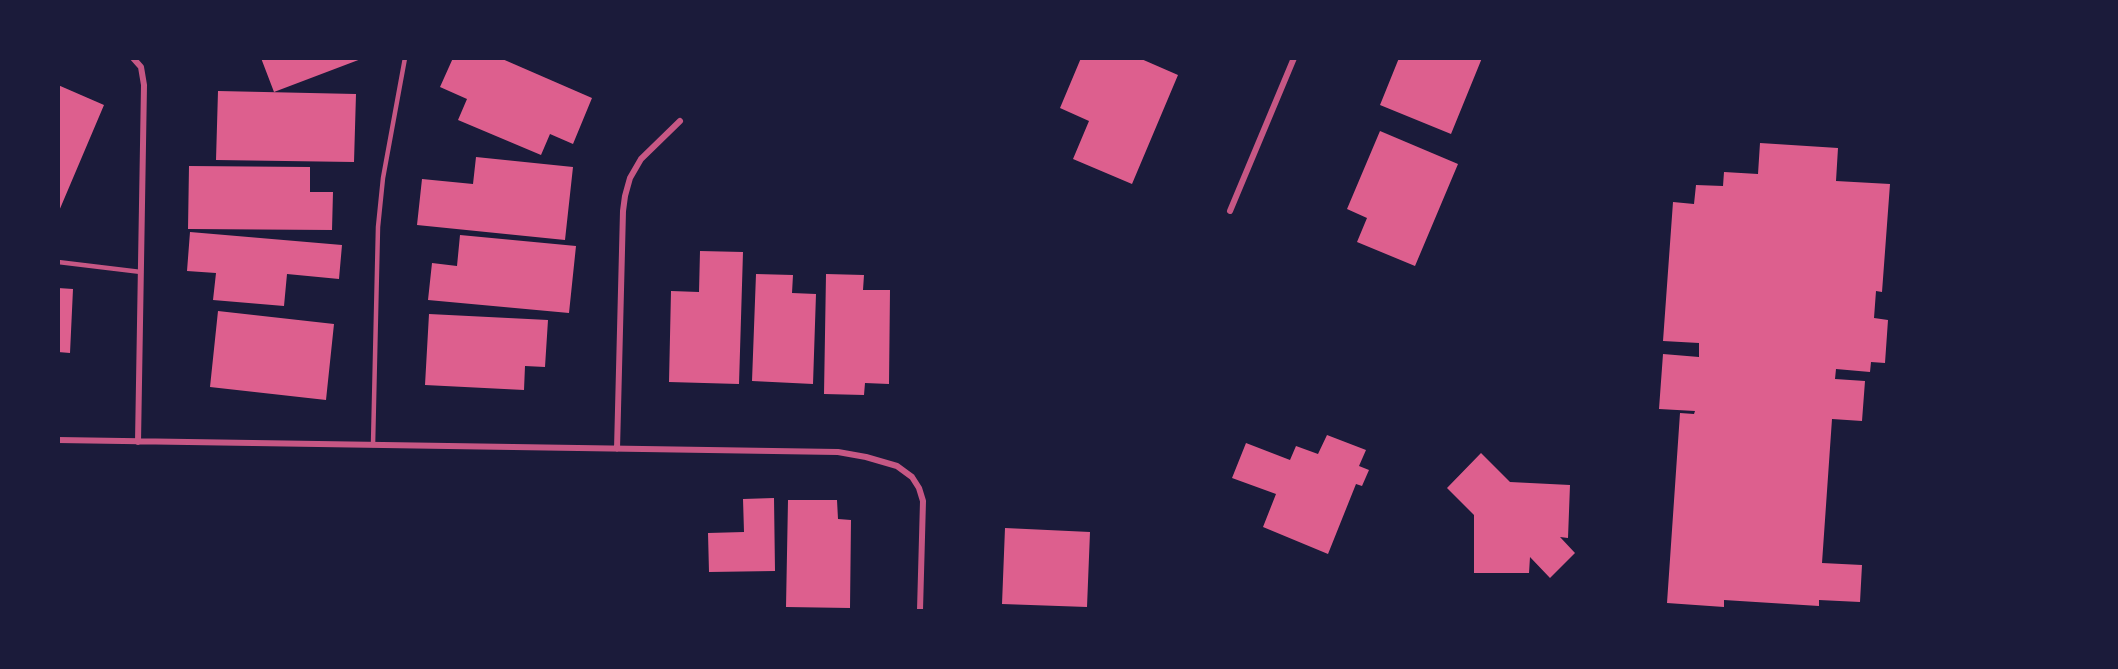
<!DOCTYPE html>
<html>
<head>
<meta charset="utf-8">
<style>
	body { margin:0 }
	#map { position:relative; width:2118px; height:669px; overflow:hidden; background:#1b1b3a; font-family:Overpass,sans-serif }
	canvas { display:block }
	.frame { position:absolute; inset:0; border:60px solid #1b1b3a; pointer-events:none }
</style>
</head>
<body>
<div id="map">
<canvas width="2118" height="669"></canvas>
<div class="frame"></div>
</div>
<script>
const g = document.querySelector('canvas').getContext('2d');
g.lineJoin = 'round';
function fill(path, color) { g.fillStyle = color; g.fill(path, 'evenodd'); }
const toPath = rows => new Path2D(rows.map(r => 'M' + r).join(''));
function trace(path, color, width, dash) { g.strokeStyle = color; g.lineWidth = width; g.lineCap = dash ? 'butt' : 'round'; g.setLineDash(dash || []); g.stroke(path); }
fill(toPath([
	[261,58,361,58,361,59,274,92],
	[453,58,500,58,592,98,573,144,550,134,541,155,458,120,467,99,440,87],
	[1081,58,1139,58,1178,75,1132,184,1073,159,1089,121,1060,108],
	[1399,58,1482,58,1451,134,1380,105],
	[58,85,104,105,59,211,58,211],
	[218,91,356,94,354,162,216,160],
	[1380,131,1458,164,1415,266,1357,242,1367,218,1347,209],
	[1760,143,1838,148,1836,181,1890,184,1882,292,1876,291,1874,318,1888,320,1885,363,1871,362,1870,372,1836,369,1835,379,1865,381,1862,421,1832,419,1822,563,1862,565,1860,602,1819,600,1819,606,1724,600,1724,607,1667,603,1680,413,1694,414,1695,411,1659,409,1663,354,1699,357,1699,343,1663,341,1673,202,1694,204,1696,185,1723,186,1724,172,1758,174],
	[476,157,573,167,565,240,417,225,422,179,473,184],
	[189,166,310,167,310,192,333,192,332,230,188,229],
	[190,232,342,245,339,279,287,274,284,306,213,300,216,273,187,271],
	[460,235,576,246,569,313,428,300,432,263,457,266],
	[700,251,743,252,739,384,669,382,671,291,699,292],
	[756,274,793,275,792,293,816,294,813,384,752,381],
	[826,274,864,275,863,290,890,290,889,384,865,383,864,395,824,394],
	[58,288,73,289,70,353,58,352],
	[218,311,334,324,326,400,210,387],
	[429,314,548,320,545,367,525,366,524,390,425,385],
	[1327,435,1366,450,1359,466,1369,470,1362,486,1356,484,1328,554,1263,527,1276,494,1232,478,1246,443,1290,460,1296,446,1318,454],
	[1481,453,1510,482,1570,485,1568,538,1560,537,1575,553,1550,578,1530,557,1529,573,1474,573,1474,515,1447,488],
	[774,498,775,571,709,572,708,533,744,532,743,499],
	[788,500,837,500,838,519,851,520,850,608,786,607],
	[1005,528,1090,532,1087,607,1002,604]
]), '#dd5f8e');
trace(toPath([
	[58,262,141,272],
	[373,445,378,227,383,178,405,58]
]), '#c65784', 4.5);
trace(toPath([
	[133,58,141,67,144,85,138,442],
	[1230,211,1294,58],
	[58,440,838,452,866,457,897,466,912,477,919,488,923,501,920,610],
	[617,449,623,211,625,196,630,178,641,159,680,121]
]), '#c65784', 6);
</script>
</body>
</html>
